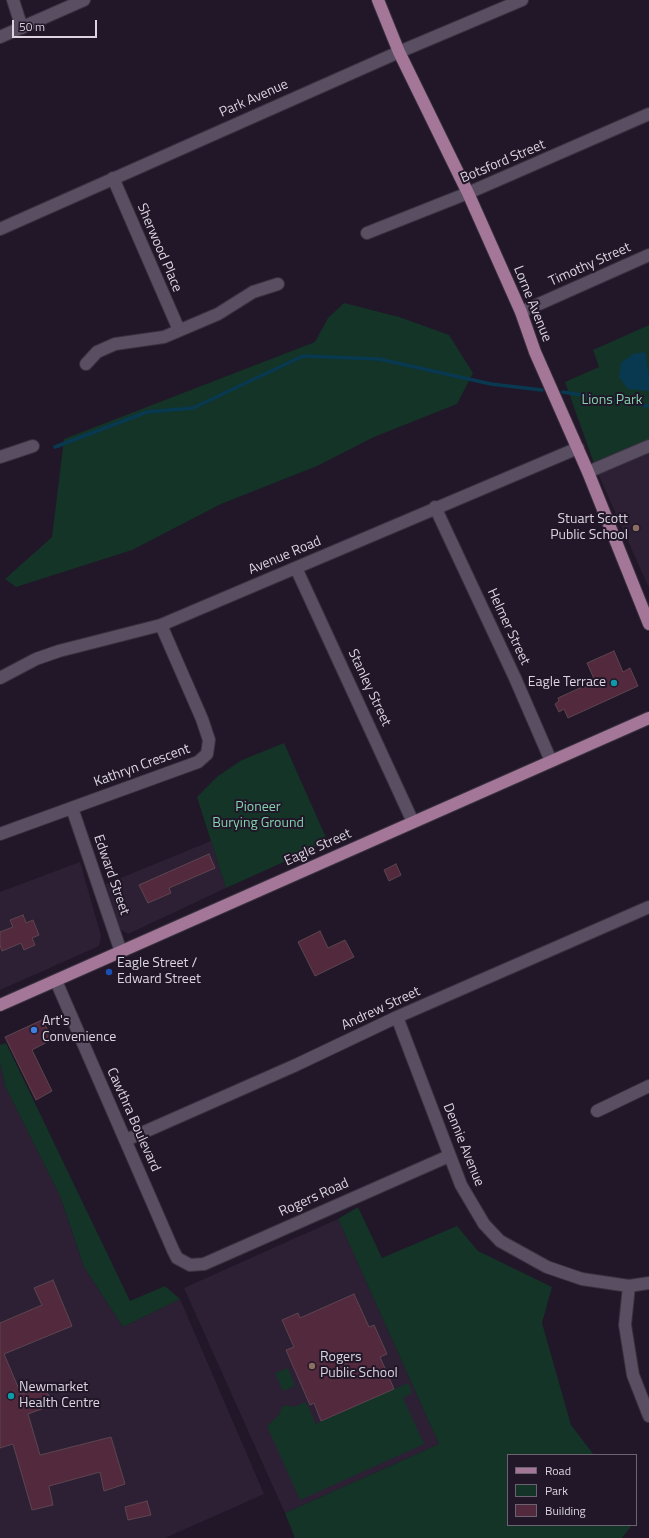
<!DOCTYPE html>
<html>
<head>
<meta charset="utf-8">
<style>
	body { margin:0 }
	#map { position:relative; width:649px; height:1538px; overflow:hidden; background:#211728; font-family:"Titillium Web",sans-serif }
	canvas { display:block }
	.legend { position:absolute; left:507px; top:1454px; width:130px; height:72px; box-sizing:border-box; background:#211728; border:1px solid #6b6372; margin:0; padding:5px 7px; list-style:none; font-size:12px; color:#dbd4e0 }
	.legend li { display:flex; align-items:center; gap:8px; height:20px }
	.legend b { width:20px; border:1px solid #6b6372 }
	.scale { position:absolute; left:12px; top:20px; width:85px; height:18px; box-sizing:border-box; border:2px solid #dbd4e0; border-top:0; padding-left:5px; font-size:12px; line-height:14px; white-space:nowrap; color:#dbd4e0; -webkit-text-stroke:3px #211728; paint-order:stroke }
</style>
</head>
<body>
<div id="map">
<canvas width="649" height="1538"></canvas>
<ul class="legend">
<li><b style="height:5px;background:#a47799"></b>Road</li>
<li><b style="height:11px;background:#133426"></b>Park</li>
<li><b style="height:11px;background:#532a3d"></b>Building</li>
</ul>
<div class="scale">50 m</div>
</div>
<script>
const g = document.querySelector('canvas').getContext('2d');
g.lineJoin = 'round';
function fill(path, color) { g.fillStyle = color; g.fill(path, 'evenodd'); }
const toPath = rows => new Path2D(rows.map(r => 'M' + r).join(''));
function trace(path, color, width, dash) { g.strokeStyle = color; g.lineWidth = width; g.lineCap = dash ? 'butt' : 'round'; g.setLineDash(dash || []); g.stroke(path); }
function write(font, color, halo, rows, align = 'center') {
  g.font = font + ' "Titillium Web",sans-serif'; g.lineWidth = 4; g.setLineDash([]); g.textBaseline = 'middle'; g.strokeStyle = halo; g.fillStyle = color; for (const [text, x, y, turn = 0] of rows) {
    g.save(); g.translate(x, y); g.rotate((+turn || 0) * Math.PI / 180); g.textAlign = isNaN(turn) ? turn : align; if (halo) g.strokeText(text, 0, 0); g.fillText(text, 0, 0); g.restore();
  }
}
fill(toPath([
	[649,447,649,588,596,469],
	[211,841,226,888,128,934,120,929,106,884],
	[80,862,101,936,99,946,0,990,0,892],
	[0,1062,5,1086,60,1196,84,1267,123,1327,180,1299,264,1494,165,1538,0,1538],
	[338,1219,439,1444,285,1513,184,1288]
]), '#2d2035');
fill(toPath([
	[344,303,399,317,449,335,473,373,457,404,374,437,317,466,221,504,132,550,16,587,5,579,52,537,64,439,315,342,328,318],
	[649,325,649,447,596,469,565,382,599,367,593,350],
	[284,743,328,842,226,888,197,797,218,776,242,760],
	[6,1043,130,1301,165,1286,180,1299,123,1327,84,1267,60,1196,5,1086,0,1062,0,1045],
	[358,1207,382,1258,457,1226,478,1251,552,1287,542,1323,571,1425,594,1455,508,1455,508,1525,632,1525,622,1538,295,1538,285,1513,439,1444,338,1219],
	[288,1368,295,1386,283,1391,275,1373],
	[408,1383,412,1393,403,1398,424,1444,300,1500,267,1426,278,1416,282,1407,287,1405,294,1407,306,1402,316,1424]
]), '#133426');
fill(toPath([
	[645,352,649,376,649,391,628,389,619,377,621,363,633,354]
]), '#083951');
trace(toPath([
	[563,392,649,406],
	[55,447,147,412,193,408,303,356,379,359,491,384,542,390]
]), '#083951', 3.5);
const building = toPath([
	[614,651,623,672,630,668,638,686,568,718,564,709,559,712,555,704,559,701,558,698,595,681,587,663,614,651],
	[209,854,215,868,169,888,171,893,148,903,139,885,209,854],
	[396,864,401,875,389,881,384,870,396,864],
	[23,915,26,923,33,920,39,935,32,938,35,945,24,950,21,943,2,951,0,945,0,932,13,927,10,920,23,915],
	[320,931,328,948,345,940,354,957,315,976,298,942,320,931],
	[42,1020,53,1039,32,1050,52,1091,36,1100,5,1037,42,1020],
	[53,1280,72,1326,4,1354,21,1394,40,1388,46,1391,50,1397,47,1407,28,1414,40,1455,111,1437,125,1484,104,1491,100,1472,49,1486,53,1505,32,1510,13,1444,0,1448,0,1323,42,1305,34,1288,53,1280],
	[354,1294,369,1327,374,1325,387,1354,380,1357,394,1389,321,1421,314,1403,310,1405,286,1350,294,1347,282,1320,298,1313,300,1318,354,1294],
	[147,1501,151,1515,128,1520,125,1507,147,1501]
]);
fill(building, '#532a3d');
trace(building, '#5c454f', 1);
const minor = toPath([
	[13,0,22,28],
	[0,37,84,0],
	[113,178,179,330],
	[0,229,399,52,522,0],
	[367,233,468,193,649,114],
	[521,312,649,255],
	[86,364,97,352,115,344,164,337,218,314,253,292,278,284],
	[0,457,33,446],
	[588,472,649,446],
	[435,507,515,678,551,761],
	[296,568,413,822],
	[0,678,36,659,59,651,161,625,578,448],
	[72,808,121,952],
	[0,834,198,762,207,754,209,740,202,719,161,625],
	[56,981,173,1250,177,1258,190,1265,204,1264,449,1156],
	[397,1017,461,1185,484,1224,500,1241,547,1267,582,1279,629,1286,649,1283],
	[597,1111,649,1086],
	[126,1140,296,1065,397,1017,649,907],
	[629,1286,625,1325,633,1375,649,1416]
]);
const major = toPath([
	[378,0,399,52,468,193,521,312,535,352,588,472,649,624],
	[0,1005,649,718]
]);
trace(minor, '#39313f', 14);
trace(major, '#39313f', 14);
trace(minor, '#594e62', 12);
trace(major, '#a47799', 12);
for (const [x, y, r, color] of [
	[636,528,4,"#8d6e63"],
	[614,683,4,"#0f9aa8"],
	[109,972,4,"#1a4fb4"],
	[34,1030,4,"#3f7fe0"],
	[312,1366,4,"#8d6e63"],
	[11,1396,4,"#0f9aa8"]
]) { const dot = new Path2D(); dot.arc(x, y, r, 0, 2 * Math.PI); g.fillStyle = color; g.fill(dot); trace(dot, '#211728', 1.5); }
write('14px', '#dbd4e0', '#211728', [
	["Park Avenue",254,99,-24],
	["Botsford Street",503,162,-23],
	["Sherwood Place",159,248,67],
	["Timothy Street",590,265,-24],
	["Lorne Avenue",532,304,68],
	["Avenue Road",285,556,-23],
	["Helmer Street",508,627,65],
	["Stanley Street",369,688,65],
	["Kathryn Crescent",142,766,-20],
	["Eagle Street",318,848,-24],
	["Edward Street",111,875,71],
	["Andrew Street",381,1009,-25],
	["Cawthra Boulevard",133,1120,66],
	["Dennie Avenue",463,1145,68],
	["Rogers Road",314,1198,-24]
]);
write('14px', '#82d2ad', '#211728', [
	["Lions Park",612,401],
	["Pioneer",258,808],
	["Burying Ground",258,824]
]);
write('14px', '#dbd4e0', '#211728', [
	["Stuart Scott",628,520,"right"],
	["Public School",628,536,"right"],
	["Eagle Terrace",606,683,"right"],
	["Eagle Street /",117,964],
	["Edward Street",117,980],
	["Art's",42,1022],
	["Convenience",42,1038],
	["Rogers",320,1358],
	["Public School",320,1374],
	["Newmarket",19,1388],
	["Health Centre",19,1404]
], 'left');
</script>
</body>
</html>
